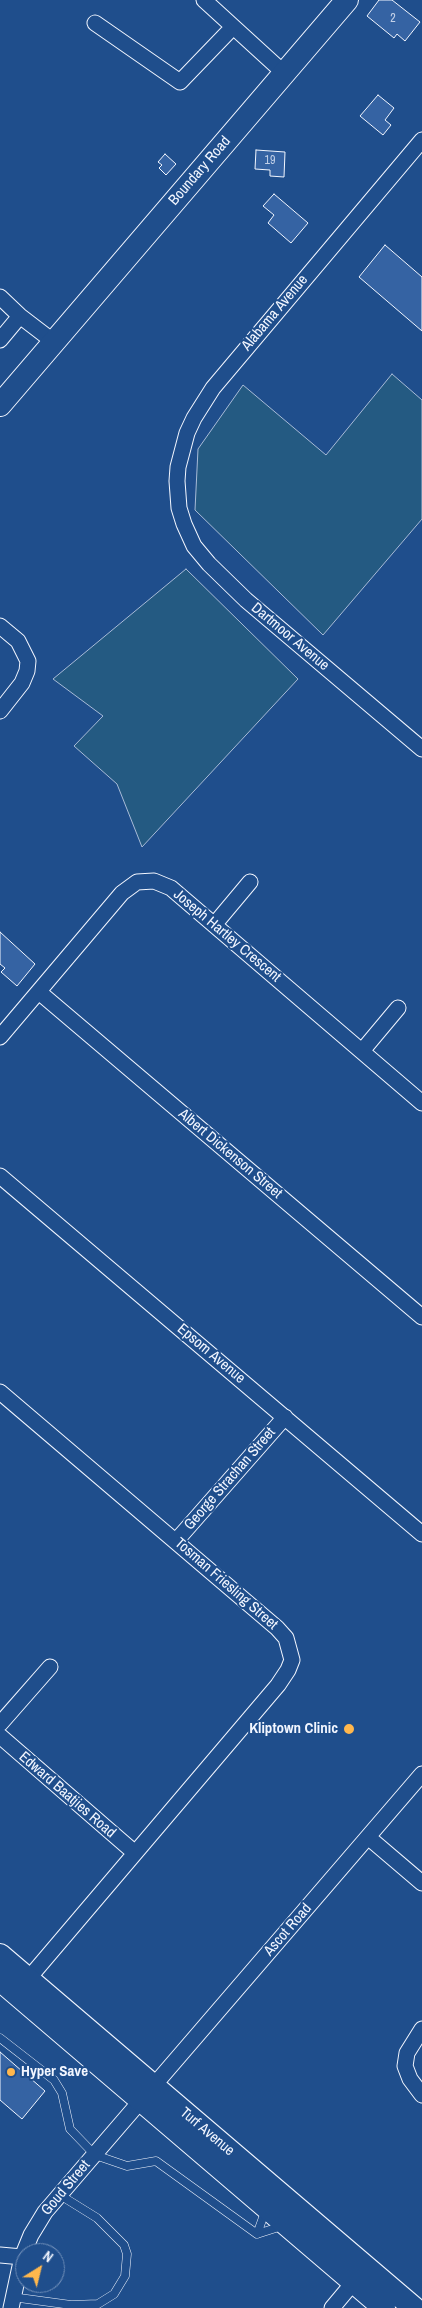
<!DOCTYPE html>
<html>
<head>
<meta charset="utf-8">
<style>
	body { margin:0 }
	#map { position:relative; width:422px; height:2308px; overflow:hidden; background:#1f4e8c; font-family:"Archivo Narrow",sans-serif }
	canvas { display:block }
	.north { position:absolute; left:15px; top:2243px; width:50px; height:50px; box-sizing:border-box; background:#1f4e8c; border:1px solid #7391ba; border-radius:50%; rotate:36deg; font-size:14px; font-weight:700; line-height:20px; text-align:center; color:#f2f6ff }
	.north::after { content:''; display:block; margin:auto; width:18px; height:22px; background:#ffb74d; clip-path:polygon(50% 0,100% 100%,50% 72%,0 100%) }
</style>
</head>
<body>
<div id="map">
<canvas width="422" height="2308"></canvas>
<div class="north">N</div>
</div>
<script>
const g = document.querySelector('canvas').getContext('2d');
g.lineJoin = 'round';
function fill(path, color) { g.fillStyle = color; g.fill(path, 'evenodd'); }
const toPath = rows => new Path2D(rows.map(r => 'M' + r).join(''));
function trace(path, color, width, dash) { g.strokeStyle = color; g.lineWidth = width; g.lineCap = dash ? 'butt' : 'round'; g.setLineDash(dash || []); g.stroke(path); }
function write(font, color, halo, rows, align = 'center') {
  g.font = font + ' "Archivo Narrow",sans-serif'; g.lineWidth = 4; g.setLineDash([]); g.textBaseline = 'middle'; g.strokeStyle = halo; g.fillStyle = color; for (const [text, x, y, turn = 0] of rows) {
    g.save(); g.translate(x, y); g.rotate((+turn || 0) * Math.PI / 180); g.textAlign = isNaN(turn) ? turn : align; if (halo) g.strokeText(text, 0, 0); g.fillText(text, 0, 0); g.restore();
  }
}
const green = toPath([
	[392,374,422,400,422,519,323,635,195,510,198,449,243,385,326,455,392,374],
	[186,569,298,679,142,847,117,784,74,746,103,716,53,679,186,569]
]);
fill(green, '#245a82');
trace(green, '#a8bbd7', 1);
const building = toPath([
	[379,0,392,0,420,22,405,41,397,34,394,38,367,16,379,0],
	[378,95,394,108,385,120,391,125,383,135,360,116,378,95],
	[256,150,285,152,284,177,270,176,270,170,255,169,256,150],
	[165,154,176,164,166,175,159,168,162,165,158,162,165,154],
	[274,194,308,223,291,243,268,223,274,215,263,206,274,194],
	[385,245,422,277,422,331,359,277,385,245],
	[0,932,35,964,17,986,1,972,5,968,0,964,0,932],
	[0,2052,45,2091,22,2119,0,2100,0,2052]
]);
fill(building, '#3563a3');
trace(building, '#f2f6ff', 1);
const lane = toPath([
	[0,2038,54,2080,62,2093,70,2129,95,2155,127,2166,156,2161,257,2234],
	[265,2212,257,2234,282,2226],
	[12,2297,71,2305,98,2304,114,2294,125,2276,127,2254,124,2245,97,2218,60,2195]
]);
const street = toPath([
	[204,0,284,73],
	[95,23,180,82,233,27],
	[422,140,213,388,194,418,187,433,178,467,177,481,179,508,184,524,194,546,209,564,246,600,422,749],
	[0,297,20,316,54,342],
	[0,340,20,316],
	[0,626,18,641,28,661,27,671,22,683,0,711],
	[214,925,250,882],
	[39,992,422,1317],
	[0,1037,122,893,137,882,154,881,171,888,422,1103],
	[362,1051,398,1008],
	[0,1176,422,1534],
	[0,1392,277,1628,286,1638,292,1660,288,1670,278,1685,23,1985],
	[176,1541,285,1417],
	[0,1724,50,1667],
	[0,1736,135,1853],
	[368,1837,422,1883],
	[422,2029,407,2053,405,2066,410,2079,422,2095],
	[0,2255,22,2257],
	[11,2308,22,2257,31,2235,45,2212,422,1774],
	[332,2308,358,2277]
]);
const secondary = toPath([
	[0,405,347,0],
	[0,1955,414,2308],
	[0,1980,384,2308]
]);
trace(lane, '#f2f6ff', 9);
trace(street, '#f2f6ff', 17);
trace(secondary, '#f2f6ff', 24);
trace(lane, '#1f4e8c', 8);
trace(street, '#1f4e8c', 15);
trace(secondary, '#1f4e8c', 22);
for (const [x, y, r, color] of [
	[349,1729,6,"#ffb74d"],
	[11,2072,5,"#ffb74d"]
]) { const dot = new Path2D(); dot.arc(x, y, r, 0, 2 * Math.PI); g.fillStyle = color; g.fill(dot); trace(dot, '#1f4e8c', 2); }
write('12px', '#c3d1e8', null, [
	["2",393,19],
	["19",270,161]
]);
write('15px', '#f2f6ff', '#1f4e8c', [
	["Boundary Road",200,171,-49],
	["Alabama Avenue",275,313,-50],
	["Dartmoor Avenue",290,637,40],
	["Joseph Hartley Crescent",227,936,40],
	["Albert Dickenson Street",230,1154,40],
	["Epsom Avenue",211,1354,40],
	["George Strachan Street",230,1479,-49],
	["Tosman Friesling Street",226,1584,41],
	["Edward Baatjies Road",67,1795,41],
	["Ascot Road",288,1930,-49],
	["Turf Avenue",207,2132,40],
	["Goud Street",66,2188,-50]
]);
write('bold 15px', '#f2f6ff', '#1f4e8c', [
	["Kliptown Clinic",338,1729],
	["Hyper Save",21,2072,"left"]
], 'right');
</script>
</body>
</html>
